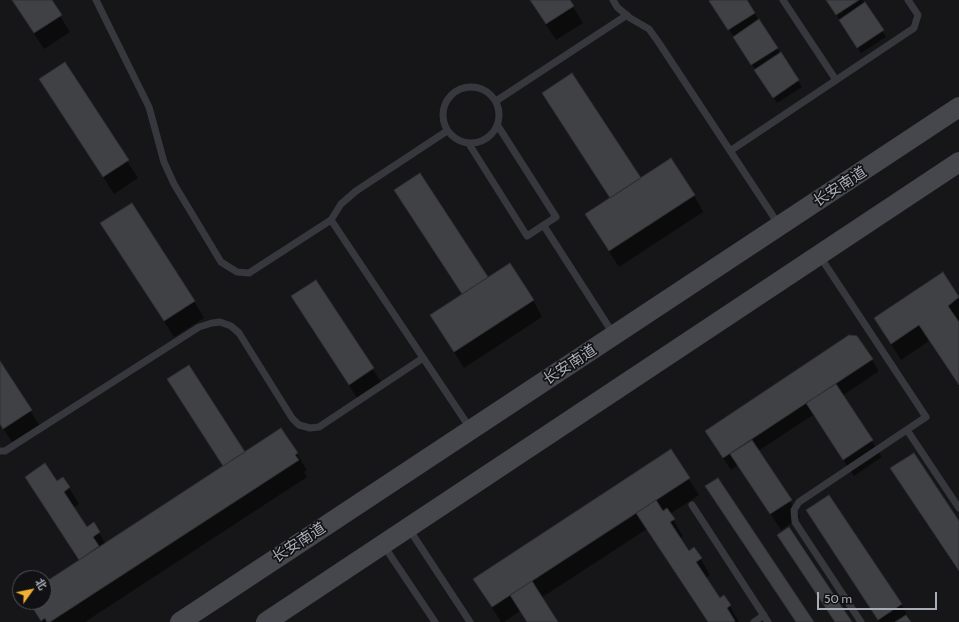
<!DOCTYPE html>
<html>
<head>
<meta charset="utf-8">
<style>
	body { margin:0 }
	#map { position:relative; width:959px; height:622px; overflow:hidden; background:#161618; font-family:Cabin,"Noto Sans SC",sans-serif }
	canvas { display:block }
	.north { position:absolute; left:12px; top:570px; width:40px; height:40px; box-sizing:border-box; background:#111113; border:1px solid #4d4f55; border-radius:50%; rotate:57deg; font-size:11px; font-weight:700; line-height:16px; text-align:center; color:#a8adb8 }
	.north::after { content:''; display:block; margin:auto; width:14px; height:18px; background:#f2b134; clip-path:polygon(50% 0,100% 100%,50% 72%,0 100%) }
	.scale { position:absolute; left:817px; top:592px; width:120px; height:18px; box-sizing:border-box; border:2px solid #a8adb8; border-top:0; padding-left:5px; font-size:12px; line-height:14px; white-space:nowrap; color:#a8adb8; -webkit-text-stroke:3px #111113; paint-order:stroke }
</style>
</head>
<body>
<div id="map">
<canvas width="959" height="622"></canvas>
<div class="north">北</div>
<div class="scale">50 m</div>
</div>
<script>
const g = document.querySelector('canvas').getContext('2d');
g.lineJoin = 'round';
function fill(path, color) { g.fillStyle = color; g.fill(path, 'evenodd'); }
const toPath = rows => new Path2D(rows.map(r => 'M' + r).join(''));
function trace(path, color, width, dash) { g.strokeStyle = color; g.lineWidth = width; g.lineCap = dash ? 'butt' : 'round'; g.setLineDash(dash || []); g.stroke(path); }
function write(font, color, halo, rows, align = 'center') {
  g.font = font + ' Cabin,"Noto Sans SC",sans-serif'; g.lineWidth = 3.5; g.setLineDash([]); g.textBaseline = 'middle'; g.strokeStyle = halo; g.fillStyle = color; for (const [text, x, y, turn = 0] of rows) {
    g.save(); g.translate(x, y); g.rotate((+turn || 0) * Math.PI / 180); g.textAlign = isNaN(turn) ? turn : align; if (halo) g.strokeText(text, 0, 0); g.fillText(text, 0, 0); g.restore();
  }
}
fill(toPath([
	[12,0,50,0,70,32,44,49],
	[530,0,569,0,583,23,556,40],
	[710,0,746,0,802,87,777,103],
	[827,0,863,0,886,37,861,53],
	[65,63,138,178,114,194,40,79],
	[543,93,640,179,694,195,703,212,619,267,596,231,610,199],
	[420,174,488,279,533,300,542,317,464,368,431,315,462,295,405,207],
	[101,224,194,301,204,318,174,337],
	[942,274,959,299,959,386,929,341,901,360,875,318],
	[316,281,383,385,359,401,292,297],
	[872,360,879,371,842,396,882,457,854,476,813,415,758,451,800,517,781,530,738,465,731,470,713,443],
	[0,363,41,428,14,445,0,424],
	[168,379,245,453,281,429,307,470,304,472,307,477,85,622,42,622,29,602,44,602,44,584,79,561,26,477,57,482,63,478,79,504,73,508,86,528,99,533,106,544,223,467],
	[671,451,699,495,670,514,683,536,680,538,689,552,701,559,710,575,706,578,720,599,730,606,739,622,707,622,647,529,541,598,557,622,527,622,520,611,504,622,501,622,474,579],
	[892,468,959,522,959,572,901,485],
	[807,511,901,604,911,621,880,622]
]), '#0007');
const building = toPath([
	[12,0,52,0,62,15,34,33,12,0],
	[530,0,570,0,574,6,546,24,530,0],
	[711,0,747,0,755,13,728,30,709,1,711,0],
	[826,0,859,0,836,15,826,0],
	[865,2,884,30,857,48,839,20,865,2],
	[759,19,778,48,751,65,733,37,759,19],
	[781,52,799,80,773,98,754,70,781,52],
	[65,62,129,160,103,177,39,79,65,62],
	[572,73,641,178,610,198,542,93,572,73],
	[671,158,695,195,609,251,585,214,671,158],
	[420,173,488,277,462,294,394,190,420,173],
	[132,203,195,301,164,321,100,223,132,203],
	[510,263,534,300,454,352,430,315,510,263],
	[943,272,959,297,948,306,959,322,959,385,919,325,891,344,874,318,943,272],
	[316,280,374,368,349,385,291,296,316,280],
	[849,335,857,336,873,359,723,458,705,431,849,335],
	[0,361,32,410,3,429,0,424,0,361],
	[189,365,245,452,223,466,167,379,189,365],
	[836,384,873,440,843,460,806,403,836,384],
	[281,428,298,453,295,455,299,460,50,622,47,622,45,618,41,621,29,602,44,602,44,583,281,428],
	[752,440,792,500,770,514,730,454,752,440],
	[671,449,690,478,492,607,473,579,671,449],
	[914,453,959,521,959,571,890,468,914,453],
	[45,463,57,481,63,477,70,487,64,492,87,527,94,522,100,532,93,537,99,546,79,560,25,477,45,463],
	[718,478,814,622,796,622,705,486,718,478],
	[829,495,902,604,878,620,806,510,829,495],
	[656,500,663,511,667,508,675,519,670,522,689,551,694,547,702,558,696,562,720,598,724,595,731,605,727,608,735,621,733,622,708,622,636,513,656,500],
	[789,527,852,622,835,622,777,535,789,527],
	[532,581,558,622,527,622,510,595,532,581],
	[906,615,911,622,895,622,906,615]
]);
fill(building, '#404145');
trace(building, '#303034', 1);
trace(toPath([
	[96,0,149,107,164,162,174,184,221,262,237,272,249,273,331,220,470,428],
	[613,0,617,7,630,18,649,29,659,43,779,225],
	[783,0,836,80],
	'443 115a28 28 0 1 1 56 0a28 28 0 1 1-56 0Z',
	[496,101,627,15],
	[469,144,527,236,556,217,498,126],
	[730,151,914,28,918,15,908,0],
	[331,220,341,204,356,191,447,131],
	[544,226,614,335],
	[819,255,926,417,799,502,794,510,795,522,861,622],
	[907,430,959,508],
	[0,451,5,451,199,327,212,323,220,322,231,326,239,333,292,418,299,425,310,428,319,427,423,358],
	[692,505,768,622],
	[409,529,470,622],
	[384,546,435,622],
	[754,622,764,615]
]), '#37383d', 7);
trace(toPath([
	[180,622,959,107],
	[266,622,959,162]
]), '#45474d', 20);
write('15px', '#a8adb8', '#111113', [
	["长安南道",840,187,-33],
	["长安南道",570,365,-33],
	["长安南道",299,543,-33]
]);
</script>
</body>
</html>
